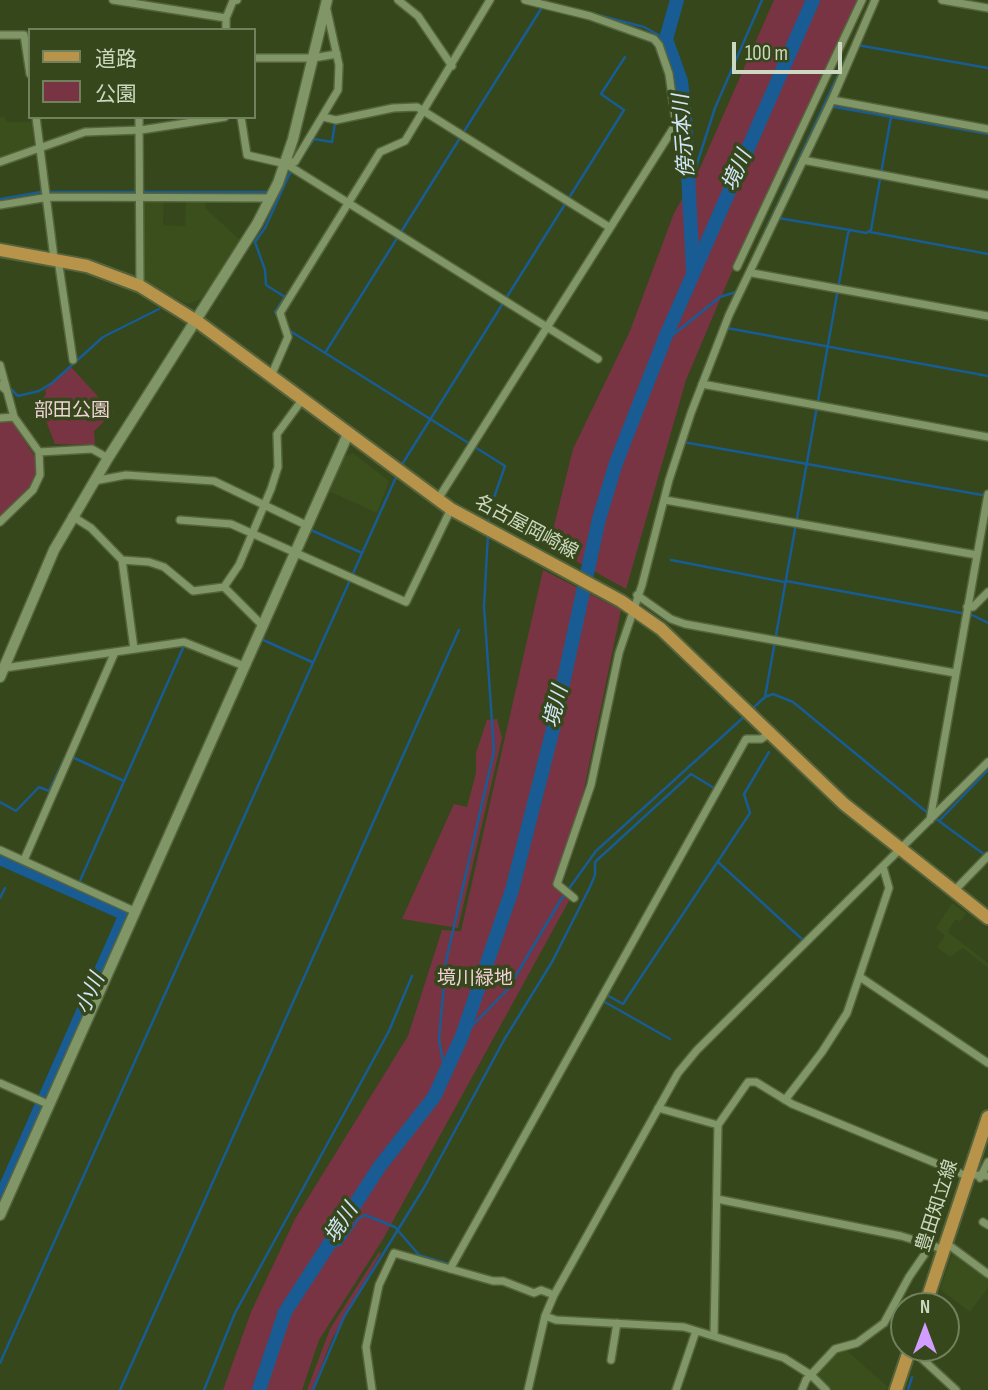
<!DOCTYPE html>
<html>
<head>
<meta charset="utf-8">
<style>
	body { margin:0 }
	#map { position:relative; width:988px; height:1390px; overflow:hidden; background:#35471b; font-family:"Sofia Sans Condensed","Noto Sans JP",sans-serif }
	canvas { display:block }
	.legend { position:absolute; left:28px; top:28px; width:228px; height:91px; box-sizing:border-box; background:#35471b; border:2px solid #71815d; margin:0; padding:9px 12px; list-style:none; font-size:21px; color:#ccd8bf }
	.legend li { display:flex; align-items:center; gap:14px; height:35px }
	.legend b { width:35px; border:2px solid #71815d }
	.north { position:absolute; left:890px; top:1292px; width:70px; height:70px; box-sizing:border-box; background:#35471b; border:2px solid #71815d; border-radius:50%; rotate:0deg; font-size:19px; font-weight:700; line-height:28px; text-align:center; color:#ccd8bf }
	.north::after { content:''; display:block; margin:auto; width:24px; height:32px; background:#d19dfe; clip-path:polygon(50% 0,100% 100%,50% 72%,0 100%) }
	.scale { position:absolute; left:732px; top:42px; width:110px; height:32px; box-sizing:border-box; border:4px solid #ccd8bf; border-top:0; padding-left:9px; font-size:21px; line-height:24px; white-space:nowrap; color:#ccd8bf; -webkit-text-stroke:5px #35471b; paint-order:stroke }
</style>
</head>
<body>
<div id="map">
<canvas width="988" height="1390"></canvas>
<ul class="legend">
<li><b style="height:9px;background:#b8944b"></b>道路</li>
<li><b style="height:19px;background:#793444"></b>公園</li>
</ul>
<div class="north">N</div>
<div class="scale">100 m</div>
</div>
<script>
const g = document.querySelector('canvas').getContext('2d');
g.lineJoin = 'round';
function fill(path, color) { g.fillStyle = color; g.fill(path, 'evenodd'); }
const toPath = rows => new Path2D(rows.map(r => 'M' + r).join(''));
function trace(path, color, width, dash) { g.strokeStyle = color; g.lineWidth = width; g.lineCap = dash ? 'butt' : 'round'; g.setLineDash(dash || []); g.stroke(path); }
function write(font, color, halo, rows, align = 'center') {
  g.font = font + ' "Sofia Sans Condensed","Noto Sans JP",sans-serif'; g.lineWidth = 7; g.setLineDash([]); g.textBaseline = 'middle'; g.strokeStyle = halo; g.fillStyle = color; for (const [text, x, y, turn = 0] of rows) {
    g.save(); g.translate(x, y); g.rotate((+turn || 0) * Math.PI / 180); g.textAlign = isNaN(turn) ? turn : align; if (halo) g.strokeText(text, 0, 0); g.fillText(text, 0, 0); g.restore();
  }
}
fill(toPath([
	[4,116,7,122,32,122,34,147,0,158,0,117],
	[142,199,164,199,163,225,185,226,186,200,205,200,205,208,240,240,204,298,187,304,141,280],
	[353,453,389,481,377,513,328,491,343,457],
	[952,903,966,913,960,922,955,919,948,932,988,963,988,968,963,948,950,957,937,947,945,936,936,928],
	[953,1252,988,1277,988,1288,970,1312,940,1289],
	[845,1349,888,1387,887,1390,830,1390,814,1375,836,1351]
]), '#3a4f1b');
fill(toPath([
	[774,0,864,0,730,276,686,380,626,589,549,546,573,449,630,331,674,213,700,168],
	[71,367,113,413,94,431,95,445,55,444,39,403,46,394,45,390],
	[0,421,12,421,37,460,36,480,0,516],
	[543,570,621,610,582,799,552,886,570,899,383,1239,319,1340,302,1390,223,1390,251,1312,295,1219,408,1036,442,930,461,931],
	[497,719,502,738,458,928,402,919,454,804,467,807,476,773,476,753,487,720],
	[379,1252,381,1253,332,1339,312,1390,307,1390,330,1329]
]), '#793444');
trace(toPath([
	[598,15,644,27,666,39],
	[857,45,988,68],
	[829,106,988,134],
	[688,176,694,173,715,108,762,0],
	[0,199,41,192,269,192],
	[778,218,850,230],
	[870,232,988,254],
	[760,242,846,58],
	[279,319,275,312,285,297,266,285,265,270,255,242,265,228,289,175,314,139,332,142,335,123],
	[727,328,988,376],
	[287,329,505,466,490,509,488,524],
	[663,343,720,297,736,292],
	[325,353,546,1],
	[7,385,18,396,39,391,52,383,103,337,159,309],
	[683,442,982,495],
	[401,466,624,110,601,94,625,57],
	[311,530,362,553],
	[671,560,784,582],
	[786,581,972,615,988,623],
	[261,639,312,662],
	[765,697,848,233,850,230,866,233,871,230,891,117],
	[752,709,765,697,773,694,793,702,929,814],
	[0,802,16,811,39,787,49,791,65,757,72,757,124,781],
	[934,818,939,821,988,770],
	[939,821,985,855],
	[718,862,803,940],
	[75,892,183,648],
	[0,898,5,888],
	[605,994,623,1004,750,813,744,794,769,752],
	[603,1001,670,1039],
	[462,1036,508,989,560,901,596,851,745,716],
	[445,1073,439,1039,446,961,494,751,484,606,488,534],
	[329,1246,340,1245,358,1219,365,1215,395,1227,419,1255,452,1265],
	[0,1363,397,475],
	[120,1390,459,630],
	[204,1390,235,1313,389,1031,412,976],
	[313,1390,344,1317,425,1186,504,1040,552,962,590,887,595,875,595,862,691,774,714,788],
	[908,1390,912,1377]
]), '#185c93', 2.5);
trace(toPath([
	[677,0,666,39,681,81,685,115,693,271],
	[0,858,126,914,0,1200],
	[259,1390,285,1312,380,1166,434,1097,462,1036,512,890,553,729,599,519,616,463,665,338,813,0]
]), '#185c93', 14);
const minor = toPath([
	[113,0,226,18],
	[398,0,418,16,452,66],
	[942,0,988,8],
	[226,30,226,18,233,1,237,0],
	[0,35,24,35,30,74],
	[254,58,313,58,337,54],
	[832,100,988,129],
	[36,117,54,258],
	[139,117,140,286],
	[241,117,247,155,286,164,598,359],
	[323,117,336,120,393,108,417,107,609,227],
	[803,160,988,195],
	[0,162,85,132,141,130,225,117],
	[286,162,295,162,338,90,339,65,326,6],
	[0,205,49,197,271,198],
	[58,259,73,360],
	[737,267,862,0],
	[752,273,988,316],
	[0,365,7,391],
	[271,376,288,337,280,313,380,152,405,141,490,0],
	[702,384,988,437],
	[0,385,7,391,14,417,39,452,40,475,33,490,0,522],
	[0,418,14,417],
	[39,452,92,449,108,458],
	[94,481,126,475,214,481,306,525],
	[438,499,676,124,669,74,659,45,654,39,590,16,525,0],
	[665,500,977,555],
	[72,516,91,528,122,560,134,649],
	[180,520,231,524,406,602,451,509],
	[122,560,149,562,164,567,193,591,224,587,239,565,271,489,278,467,277,434,302,400],
	[224,587,262,625],
	[637,595,671,619,685,624,955,673],
	[967,607,973,607,988,592],
	[4,668,184,642,244,666],
	[930,820,988,494],
	[0,850,134,911],
	[24,860,115,652],
	[954,891,988,856],
	[574,898,557,884,591,785,619,653,642,585,669,480,691,413,729,315,832,100,875,0],
	[860,977,988,1063],
	[0,1083,50,1105],
	[785,1100,822,1052,847,1013,889,888,883,867],
	[658,1108,718,1125],
	[980,1178,988,1162],
	[717,1199,901,1236,931,1245],
	[983,1222,988,1225],
	[946,1243,988,1274],
	[450,1269,746,739,761,739,769,734],
	[545,1316,556,1320,684,1327,784,1358,811,1375,826,1390],
	[714,1335,718,1125,748,1082,756,1082,792,1104,962,1174,988,1176],
	[909,1352,919,1356,956,1390],
	[611,1360,617,1323],
	[372,1390,366,1347,379,1285,394,1253,493,1281,503,1281,534,1293,541,1290,554,1295],
	[528,1390,545,1316,554,1295,678,1073,697,1050,988,762],
	[676,1390,696,1331],
	[802,1390,806,1380,835,1349,857,1343,884,1323,909,1277,931,1245,944,1250]
]);
const tertiary = toPath([
	[0,677,54,550,108,458,257,224,278,183,293,139,327,0],
	[0,1215,348,434]
]);
const primary = toPath([
	[0,250,87,266,140,286,198,322,451,509,621,601,661,629,844,804,988,918],
	[925,1306,988,1117],
	[896,1390,910,1348]
]);
trace(minor, '#55643d', 10);
trace(tertiary, '#55643d', 13);
trace(primary, '#55643d', 16);
trace(minor, '#819667', 7);
trace(tertiary, '#819667', 10);
trace(primary, '#b8944b', 12);
write('19px', '#f0d2d7', '#35471b', [
	["部田公園",72,411],
	["境川緑地",475,979]
]);
write('19px', '#ccd8bf', '#35471b', [
	["名古屋岡崎線",526,528,28],
	["豊田知立線",938,1206,-72]
]);
write('italic 21px', '#d2e6f9', '#35471b', [
	["傍示本川",685,136,-94],
	["境川",738,171,-66],
	["境川",557,707,-76],
	["小川",91,994,-66],
	["境川",342,1224,-57]
]);
</script>
</body>
</html>
